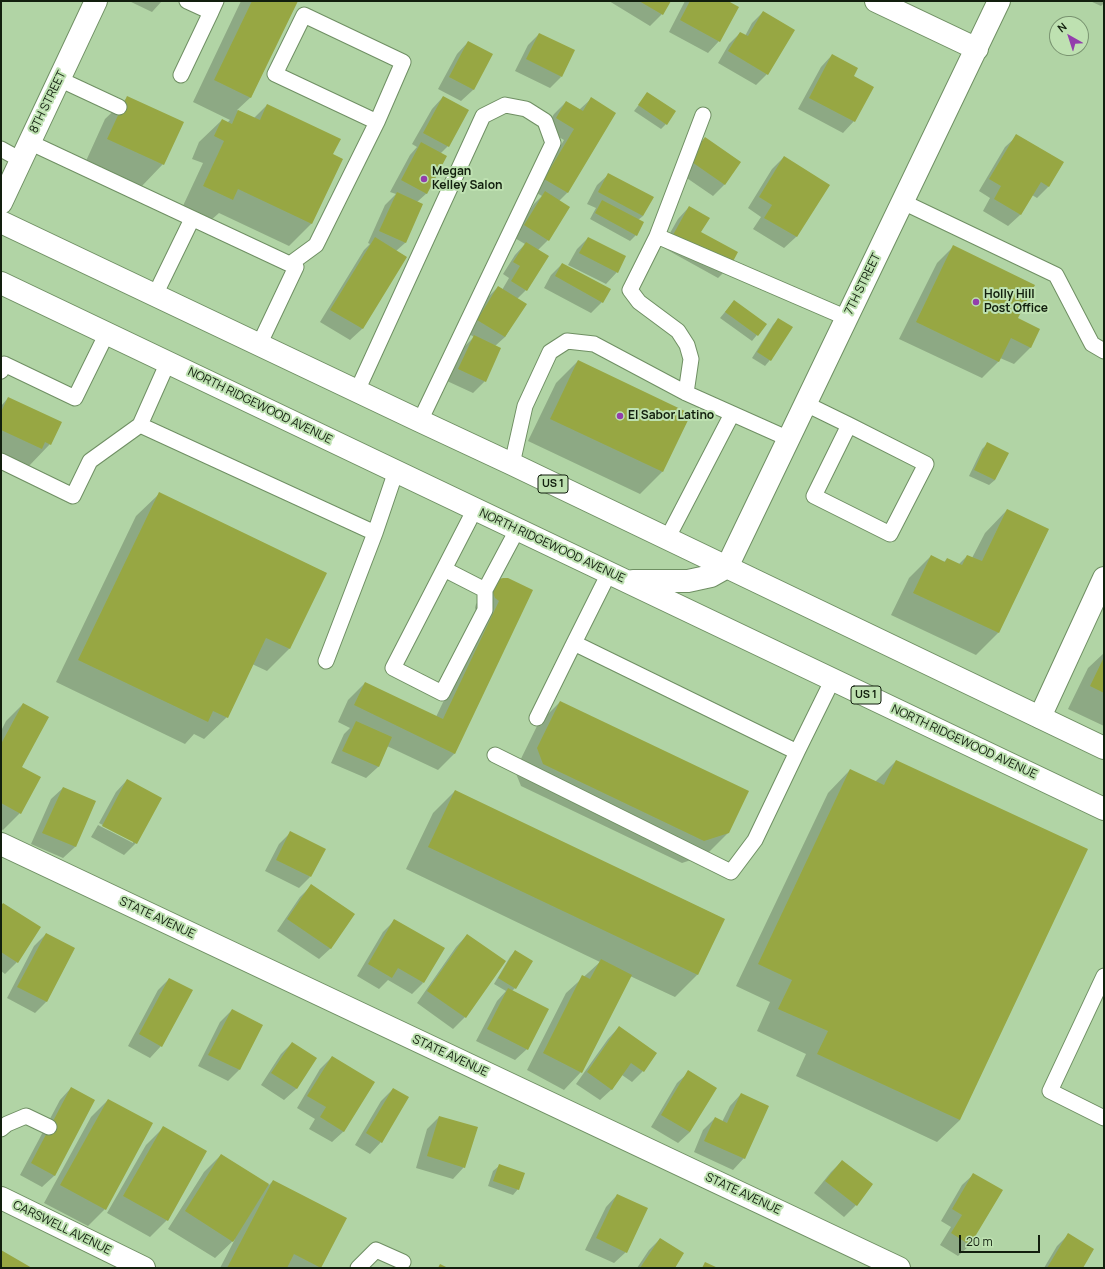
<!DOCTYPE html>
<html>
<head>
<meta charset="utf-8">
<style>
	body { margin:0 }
	#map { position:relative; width:1105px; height:1269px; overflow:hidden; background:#b1d4a5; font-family:Manrope,sans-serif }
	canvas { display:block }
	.frame { position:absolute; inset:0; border:2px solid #121f0e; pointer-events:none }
	.north { position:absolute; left:1049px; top:16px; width:40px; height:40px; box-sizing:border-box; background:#bee1b1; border:1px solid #799370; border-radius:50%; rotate:321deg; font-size:11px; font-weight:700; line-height:16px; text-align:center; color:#121f0e }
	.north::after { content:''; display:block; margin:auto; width:14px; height:18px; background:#933eac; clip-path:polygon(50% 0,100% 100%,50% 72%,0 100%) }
	.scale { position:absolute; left:959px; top:1235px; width:81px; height:18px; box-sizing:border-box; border:2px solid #121f0e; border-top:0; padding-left:5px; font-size:12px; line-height:14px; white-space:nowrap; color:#121f0e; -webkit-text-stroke:3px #bee1b1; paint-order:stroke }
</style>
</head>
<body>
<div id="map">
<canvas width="1105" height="1269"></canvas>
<div class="frame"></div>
<div class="north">N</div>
<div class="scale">20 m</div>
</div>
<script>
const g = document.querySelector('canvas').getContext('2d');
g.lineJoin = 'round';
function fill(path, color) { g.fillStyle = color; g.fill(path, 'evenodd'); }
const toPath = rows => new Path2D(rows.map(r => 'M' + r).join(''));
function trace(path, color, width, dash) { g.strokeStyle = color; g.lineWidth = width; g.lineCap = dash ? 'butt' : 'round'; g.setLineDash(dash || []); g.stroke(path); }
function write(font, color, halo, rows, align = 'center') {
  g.font = font + ' Manrope,sans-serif'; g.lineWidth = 4; g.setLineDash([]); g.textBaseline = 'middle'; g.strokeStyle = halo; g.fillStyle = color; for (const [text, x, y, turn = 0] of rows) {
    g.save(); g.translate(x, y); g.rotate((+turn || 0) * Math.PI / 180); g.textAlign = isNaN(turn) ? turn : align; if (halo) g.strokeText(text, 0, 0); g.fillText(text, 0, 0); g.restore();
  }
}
fill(toPath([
	[129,1,162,1,152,12],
	[241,1,296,1,251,97,237,110,254,118,267,105,332,155,342,159,311,224,289,246,219,213,210,221,182,208,203,163,192,159,199,142,222,120,227,123,230,120,193,102],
	[609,1,670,1,662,14,650,26],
	[685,1,726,1,719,41,708,53,669,32],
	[1090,1,1104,1,1104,3,1101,6],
	[763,12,767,74,756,85,718,63,729,44,740,33,745,36,752,23],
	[539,34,561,77,550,88,515,71,528,45],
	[468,42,491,55,473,90,461,101,438,89,457,54],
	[832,55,853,76,854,121,843,133,798,109,821,67],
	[648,93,666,124,661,129,634,111],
	[128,97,163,164,141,187,86,161,105,119],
	[443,97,448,146,440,154,427,193,417,202,422,205,405,243,396,251,406,257,362,329,350,340,320,322,364,250,370,244,368,243,385,205,396,194,390,192,410,155,417,147,412,144,432,109],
	[591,99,615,113,567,193,559,201,548,240,538,250,526,290,517,299,525,304,505,337,495,346,485,381,473,393,447,381,463,348,474,337,466,332,486,299,498,287,502,290,509,278,503,274,515,255,525,244,513,237,534,204,542,196,533,191,564,140,545,129,554,114,566,102,579,110],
	[1017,136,1063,163,1048,187,1037,198,1032,195,1020,215,1008,226,983,211,990,198,979,191,1005,147],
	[705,138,740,162,724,185,713,196,678,172,693,150],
	[784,157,828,185,796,237,784,248,753,229,761,217,748,208,772,169],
	[609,174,643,216,638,220,636,235,630,241,590,219,596,208,587,204,597,185],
	[689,207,700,232,730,266,718,278,662,247,678,219],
	[588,238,617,272,606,284,568,265,577,249],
	[954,246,1017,319,1031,347,1014,364,1000,358,999,361,982,378,899,339,937,263],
	[562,264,602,302,591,313,544,288,551,275],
	[734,301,765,325,752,341,720,318],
	[778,319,770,360,765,366,752,358,773,325],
	[578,361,690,415,662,472,640,494,528,441,556,383],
	[8,398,50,444,28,467,1,463,1,406],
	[987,444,995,480,989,485,969,476,982,449],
	[159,494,326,573,289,649,267,671,252,664,227,717,204,739,194,734,185,744,56,682,136,516],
	[1007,510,1048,530,998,633,976,655,891,615,909,578,931,556,944,562,947,559,958,565,967,556,972,558,985,533],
	[508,579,455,753,438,770,387,746,378,767,366,778,331,763,344,734,350,728,338,722,348,700,365,683,436,717,483,618,478,615,475,608,476,604,482,598],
	[1104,653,1104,726,1068,709,1088,668],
	[560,702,729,832,706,855,682,863,521,786,515,771,538,724],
	[23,704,20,813,3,830,1,829,1,731,6,721],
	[896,761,960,1120,937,1142,796,1076,806,1054,757,1031,770,1002,736,986,828,793,850,770,875,782],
	[127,780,136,843,124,855,91,837,98,825,133,843,133,841,99,823,116,792],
	[63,788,95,802,75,847,63,858,31,844,51,799],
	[455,791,724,919,697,975,675,997,630,976,581,1072,564,1090,527,1070,566,993,600,962,406,869,433,813],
	[291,832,310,877,299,888,265,871,279,844],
	[311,886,331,948,319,959,277,931,300,897],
	[1,907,17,962,5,974,1,971],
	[394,921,423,983,412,994,388,980,379,989,357,976,383,932],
	[46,934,74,949,46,1002,35,1013,7,998,34,946],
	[467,935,504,961,465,1017,453,1029,417,1003,456,947],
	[515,951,515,988,512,991,527,1049,515,1060,476,1041,497,1001,506,991,494,984,510,957],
	[169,979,161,1046,150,1058,128,1046,158,990],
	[232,1010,262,1025,239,1070,228,1081,198,1066,220,1022],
	[619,1027,643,1071,632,1082,622,1075,612,1089,600,1100,576,1084,608,1039],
	[292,1043,316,1058,296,1089,284,1100,261,1085,281,1054],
	[332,1057,344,1131,332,1142,309,1129,315,1119,297,1108,320,1069],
	[689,1072,690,1132,678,1143,651,1127,677,1083],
	[71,1088,94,1100,54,1176,42,1187,20,1175,60,1100],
	[393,1089,381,1142,370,1154,355,1145,381,1101],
	[741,1094,744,1158,733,1170,694,1152,703,1130,715,1118,722,1122,730,1106],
	[108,1100,105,1209,88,1226,44,1203,91,1117],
	[439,1117,464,1167,453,1179,416,1168,427,1129],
	[163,1128,167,1220,150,1237,107,1213,146,1145],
	[221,1155,269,1185,273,1181,320,1267,319,1268,220,1268,235,1239,215,1258,168,1229,204,1172],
	[842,1161,872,1185,856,1205,844,1217,814,1193,831,1172],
	[499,1166,518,1189,513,1195,488,1186,493,1171],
	[974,1174,970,1245,958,1256,940,1245,951,1227,941,1221,962,1185],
	[617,1195,626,1252,614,1263,585,1250,606,1207],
	[1068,1235,1082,1268,1044,1268,1057,1246],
	[660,1239,673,1268,637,1268,649,1250]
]), '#0003');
fill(toPath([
	[252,1,298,1,251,98,214,80],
	[639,1,671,1,663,15],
	[690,1,728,1,739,7,720,42,680,20],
	[763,11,795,30,768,75,728,51,740,32,748,36],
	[539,33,575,50,562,77,526,59],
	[468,41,493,54,474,90,449,77],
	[832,54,858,68,854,76,874,87,855,122,809,98],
	[647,92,676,111,667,125,638,105],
	[127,96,184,122,164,165,107,139],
	[443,96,469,110,449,147,423,133],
	[591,97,616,113,568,193,544,179,574,129,556,118,566,101,583,111],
	[267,104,341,139,333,154,343,159,312,224,238,189,233,200,203,186,224,141,214,136,222,119,232,124,238,110,260,120],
	[1016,134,1064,162,1049,187,1041,182,1021,215,994,199,1001,186,989,179],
	[705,137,741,162,725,185,689,160],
	[421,142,447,156,427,194,401,180],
	[784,156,830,185,797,237,764,218,772,205,759,197],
	[608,173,654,197,643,216,598,192],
	[545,191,570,207,549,241,524,225],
	[397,192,423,204,406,243,379,231],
	[602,200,644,222,637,236,595,213],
	[689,206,710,218,701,232,738,252,730,267,673,235],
	[375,237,407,257,363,329,330,310],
	[588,237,626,256,618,273,579,253],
	[526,242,549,256,527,291,511,281,520,266,513,262],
	[953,245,1035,285,1018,318,1040,329,1031,348,1011,338,999,362,916,322],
	[562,263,611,289,603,303,555,276],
	[498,286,527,304,505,337,477,320],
	[734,300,767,324,758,336,725,312],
	[778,318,793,327,771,361,757,352],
	[474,335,501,348,486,382,458,369],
	[578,360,691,414,663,472,550,419],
	[8,397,62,422,51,445,45,442,42,449,1,430,1,412],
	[987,442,1009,453,995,480,974,470],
	[159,492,327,573,290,649,266,638,228,718,213,711,208,722,78,660],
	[1007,509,1049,529,999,633,913,593,931,555,945,562,947,558,962,565,967,555,982,561],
	[503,578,508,578,533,590,455,754,354,705,365,682,443,719,499,601,495,598,492,590,499,579],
	[1104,657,1104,693,1090,686],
	[560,701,749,791,729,833,704,841,543,764,537,748],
	[23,703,49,717,22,767,41,777,21,814,1,803,1,744],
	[356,721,392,737,379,767,342,751],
	[896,760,1088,849,960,1120,817,1054,828,1031,778,1009,792,980,758,964,850,769,884,785],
	[127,779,162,798,137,844,102,826],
	[63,787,96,801,76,847,42,833],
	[455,790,725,919,698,975,428,847],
	[290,831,326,849,311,877,276,860],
	[311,884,355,914,331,949,287,919],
	[3,903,41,927,18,963,1,952,1,906],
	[394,919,445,948,424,983,398,968,392,978,368,964],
	[46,933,75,948,47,1002,17,987],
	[467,934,506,961,466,1018,427,991],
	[515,950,533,961,516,989,498,978],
	[601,959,632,975,582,1073,543,1053,582,975,590,979],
	[169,978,193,990,162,1047,139,1034],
	[508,988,549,1009,528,1050,487,1029],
	[232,1009,263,1025,240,1070,208,1055],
	[619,1026,657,1053,644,1072,631,1063,612,1090,587,1072],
	[292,1042,317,1058,297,1089,271,1073],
	[332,1056,375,1082,344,1132,320,1117,326,1107,307,1096],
	[688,1070,717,1088,690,1132,661,1115],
	[71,1087,95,1100,55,1176,31,1163],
	[393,1088,409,1097,382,1143,366,1133],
	[741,1093,769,1106,745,1159,704,1141,715,1117,727,1123],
	[108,1099,153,1123,106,1210,60,1185],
	[439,1116,478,1127,465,1168,427,1156],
	[163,1126,207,1151,168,1221,123,1196],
	[221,1154,269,1184,233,1242,185,1211],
	[842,1160,873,1184,857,1206,825,1181],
	[499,1164,525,1173,519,1190,493,1181],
	[973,1173,1003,1190,970,1245,951,1233,962,1215,952,1209],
	[273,1180,347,1218,321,1268,294,1254,287,1268,227,1268],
	[617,1194,648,1208,627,1253,596,1238],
	[1068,1233,1094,1249,1083,1268,1047,1268],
	[660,1238,684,1253,675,1268,640,1268],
	[1,1250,32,1268,1,1268],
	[705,1262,718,1268,702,1268],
	[440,1264,448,1268,438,1268]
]), '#97a743');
const service = toPath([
	[187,1,211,12,216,1],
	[181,75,211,12],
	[59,79,119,107],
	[703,115,657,236,847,318],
	[29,142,296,267,259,345],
	[1,149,21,160],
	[903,202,1056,275,1092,344,1104,351],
	[657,236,630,290,639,302,678,331,687,345,691,359,686,393],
	[290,264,316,245,377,122,403,62,304,15,275,74,377,122],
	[155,295,192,219],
	[1,371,4,364,75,398,107,333],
	[357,391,483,116,505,105,526,109,545,121,553,143,420,421],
	[806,404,849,425,926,464,890,534,814,496,849,425],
	[140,425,375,533],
	[1,461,73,496,90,461,140,425,168,362],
	[512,464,525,406,550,352,567,341,594,344,686,393,789,439],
	[475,509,393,668,442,693,485,610,485,590,517,530],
	[667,539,732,414],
	[444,569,485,590],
	[609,573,574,643,797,752,833,679],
	[326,661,375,533,396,471],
	[537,718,574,643],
	[495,755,731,872,755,840,797,752],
	[1104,976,1050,1091,1104,1118],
	[1,1129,7,1124,26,1116,49,1127],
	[358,1268,376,1250,403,1262]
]);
const minor = toPath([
	[876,1,977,49],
	[727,567,999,1],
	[1040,717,1104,578],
	[1,844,899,1268],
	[1,1198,144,1268]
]);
const tertiary = toPath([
	[1,203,96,1]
]);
const primary = toPath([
	[1,222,420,421,512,464,1104,748],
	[1,283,1104,809],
	[633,581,688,581,711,576,727,567]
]);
trace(service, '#6f8f63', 17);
trace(minor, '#6f8f63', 24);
trace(tertiary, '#6f8f63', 24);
trace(primary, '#6f8f63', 24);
trace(service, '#fff', 15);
trace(minor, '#fff', 22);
trace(tertiary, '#fff', 22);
trace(primary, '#fff', 22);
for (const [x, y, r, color] of [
	[424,179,4,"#933eac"],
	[976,302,4,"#933eac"],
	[620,416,4,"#933eac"]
]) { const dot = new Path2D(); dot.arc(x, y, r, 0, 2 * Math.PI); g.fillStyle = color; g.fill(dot); trace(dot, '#bee1b1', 1.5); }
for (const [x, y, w] of [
	[553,484,30],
	[866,695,30]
]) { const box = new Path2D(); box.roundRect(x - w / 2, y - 9, w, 18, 3); g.fillStyle = '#bee1b1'; g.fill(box); trace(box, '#121f0e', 1); }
write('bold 11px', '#121f0e', null, [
	["US 1",553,484],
	["US 1",866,695]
]);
write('12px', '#121f0e', '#bee1b1', [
	["8TH STREET",48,102,-64],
	["7TH STREET",863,284,-64],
	["NORTH RIDGEWOOD AVENUE",260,406,26],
	["NORTH RIDGEWOOD AVENUE",552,546,25],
	["NORTH RIDGEWOOD AVENUE",964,742,25],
	["STATE AVENUE",157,918,25],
	["STATE AVENUE",450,1056,25],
	["STATE AVENUE",743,1194,25],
	["CARSWELL AVENUE",62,1228,26]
]);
write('bold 12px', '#121f0e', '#bee1b1', [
	["Megan",432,172],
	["Kelley Salon",432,186],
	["Holly Hill",984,295],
	["Post Office",984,309],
	["El Sabor Latino",628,416]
], 'left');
</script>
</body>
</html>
